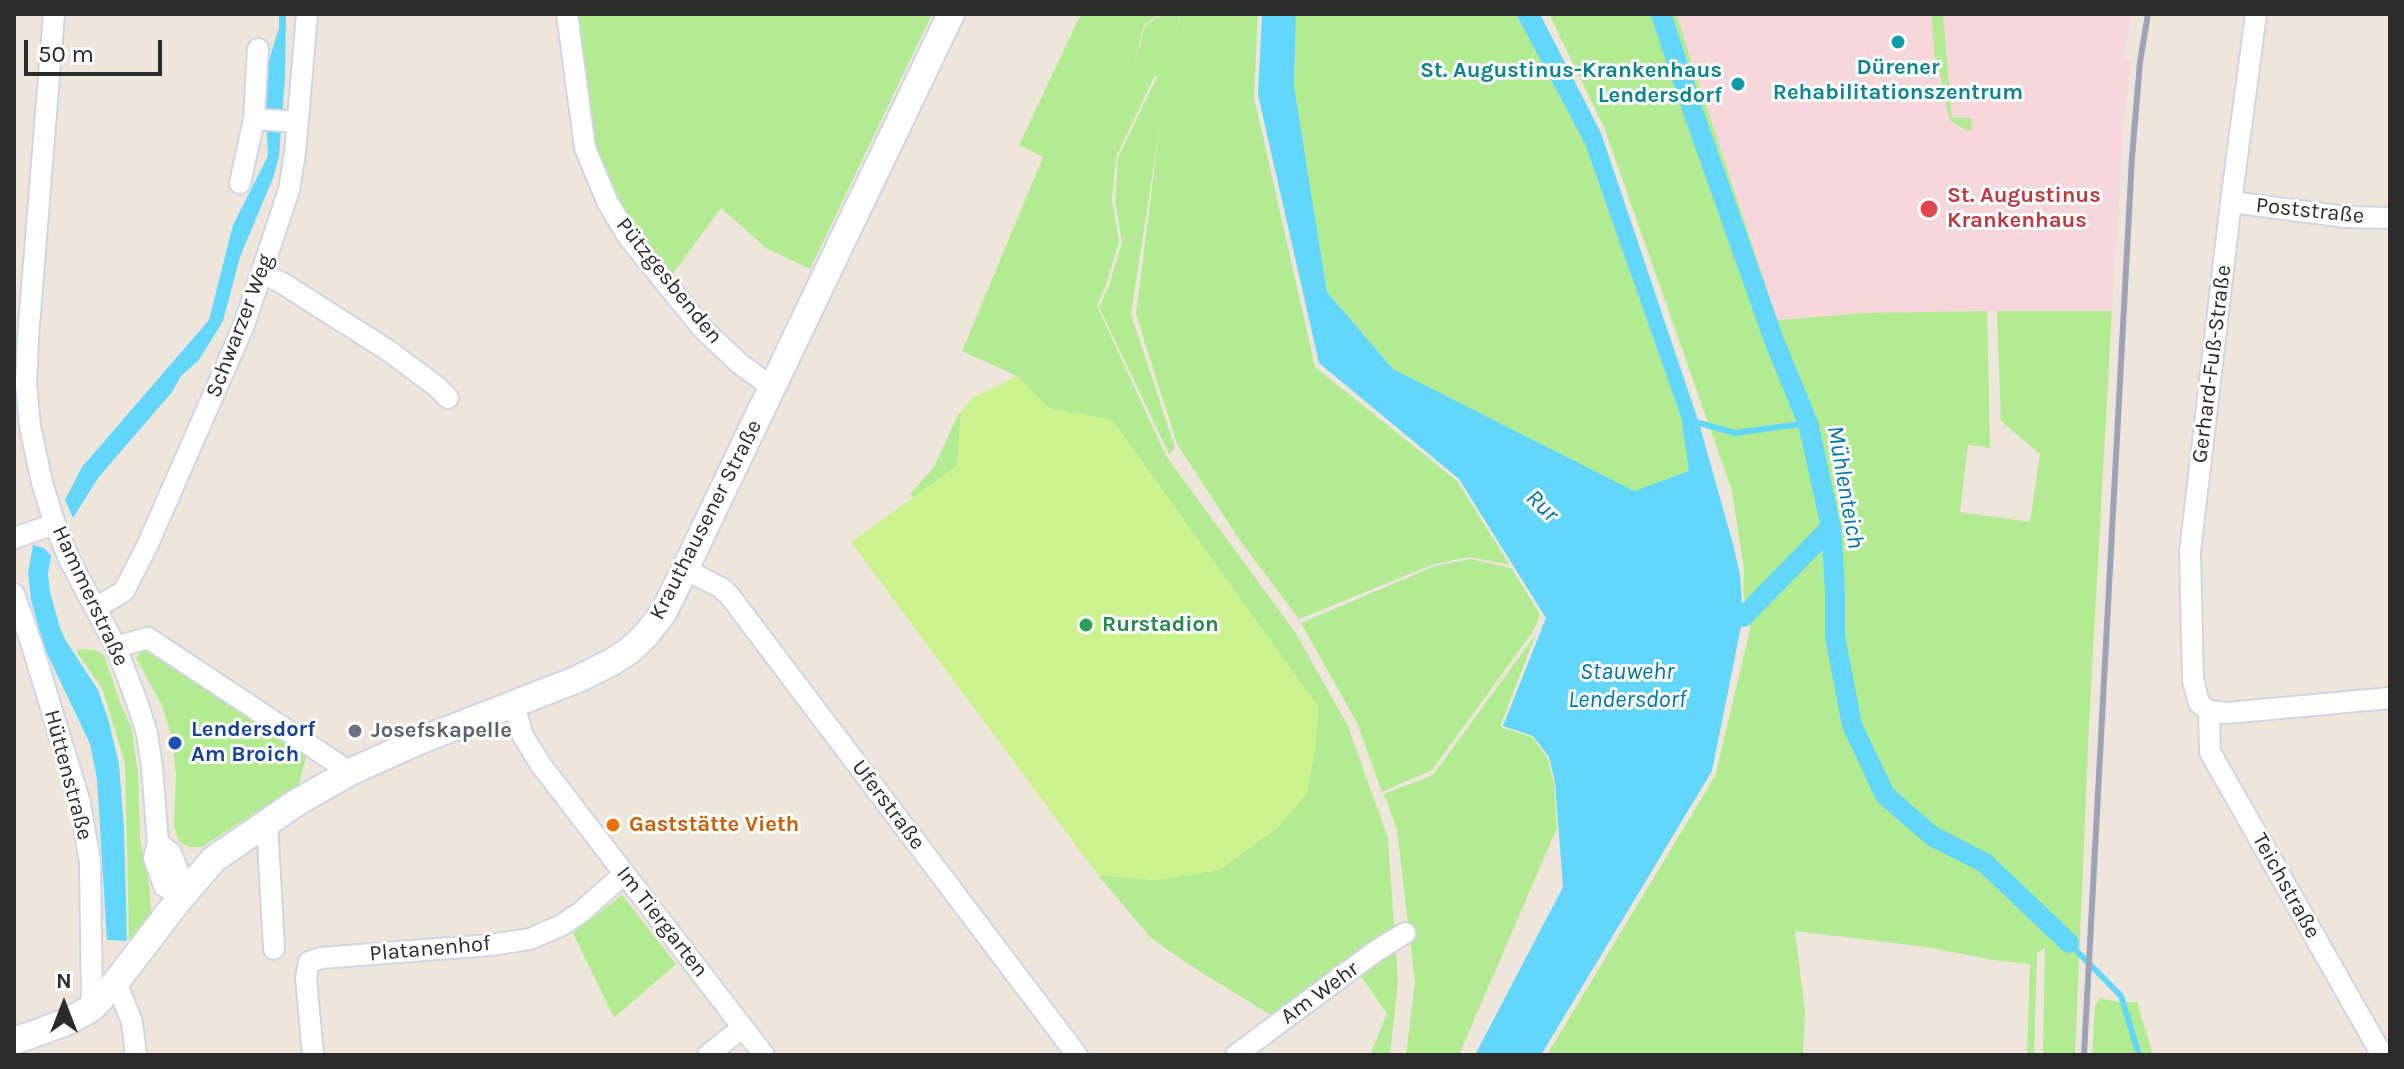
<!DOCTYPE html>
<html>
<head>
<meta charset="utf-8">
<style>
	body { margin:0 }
	#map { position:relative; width:2404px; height:1069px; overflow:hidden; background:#eee6db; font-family:Karla,sans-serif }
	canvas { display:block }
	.frame { position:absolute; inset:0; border:16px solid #2b2b2b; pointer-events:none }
	.north { position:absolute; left:24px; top:965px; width:80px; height:80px; -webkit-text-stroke:6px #fff; paint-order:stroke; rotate:0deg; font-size:22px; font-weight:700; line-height:32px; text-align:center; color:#2b2b2b }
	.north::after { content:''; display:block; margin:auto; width:28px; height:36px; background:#2b2b2b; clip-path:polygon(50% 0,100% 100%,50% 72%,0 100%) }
	.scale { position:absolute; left:24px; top:40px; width:138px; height:36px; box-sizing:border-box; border:4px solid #2b2b2b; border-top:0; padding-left:10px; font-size:24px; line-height:28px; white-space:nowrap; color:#2b2b2b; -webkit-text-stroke:6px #fff; paint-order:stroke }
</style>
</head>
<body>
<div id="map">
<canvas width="2404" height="1069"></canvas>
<div class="frame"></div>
<div class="north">N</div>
<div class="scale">50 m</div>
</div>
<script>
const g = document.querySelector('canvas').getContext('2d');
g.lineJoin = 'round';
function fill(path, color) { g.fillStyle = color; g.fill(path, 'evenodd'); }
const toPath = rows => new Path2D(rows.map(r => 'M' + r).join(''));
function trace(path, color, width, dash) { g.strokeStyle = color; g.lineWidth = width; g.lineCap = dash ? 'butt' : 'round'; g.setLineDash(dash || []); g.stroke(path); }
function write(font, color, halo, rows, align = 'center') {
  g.font = font + ' Karla,sans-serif'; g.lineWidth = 6; g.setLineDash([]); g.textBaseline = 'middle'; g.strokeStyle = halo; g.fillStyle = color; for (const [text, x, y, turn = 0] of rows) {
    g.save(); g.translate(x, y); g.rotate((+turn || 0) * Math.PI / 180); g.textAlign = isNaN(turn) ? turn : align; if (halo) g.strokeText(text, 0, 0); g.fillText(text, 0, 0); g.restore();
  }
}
fill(toPath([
	[1676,14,2132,14,2123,59,2131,61,2125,108,2112,311,1865,313,1777,320]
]), '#f6d8da');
fill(toPath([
	[578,14,932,14,810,269,766,248,721,208,671,276,633,232,603,165,596,144],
	[1081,14,1160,14,1144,25,1132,73,1145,26,1162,14,1179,14,1176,33,1180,14,1258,14,1254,97,1315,367,1457,481,1510,565,1469,557,1434,564,1299,619,1241,542,1177,444,1136,314,1160,125,1131,314,1175,448,1169,454,1099,307,1109,286,1122,242,1115,201,1118,158,1157,77,1155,75,1116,157,1112,200,1119,242,1106,285,1097,306,1166,456,1295,632,1348,726,1388,838,1398,982,1390,1055,1370,1055,1387,1014,1350,960,1274,1017,1188,964,1151,938,1098,875,1156,880,1219,870,1278,827,1307,793,1315,748,1318,707,1112,420,1048,408,1017,376,962,351,1043,157,1019,145],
	[1296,14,1516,14,1585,144,1681,417,1690,472,1634,492,1393,369,1327,292,1294,86],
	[1549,14,1676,14,1777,320,1865,313,1987,311,1990,448,1968,445,1960,512,2030,522,2040,454,2001,421,1997,311,2112,311,2089,724,2075,1055,2043,1055,2045,948,2037,953,2034,1055,2027,1055,2030,964,1993,960,1926,947,1795,931,1805,1012,1803,1055,1547,1055,1715,776,1750,630,1743,590,1744,569,1732,491,1604,127],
	[1931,14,1943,14,1952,118,1971,118,1972,127,1968,132,1950,120,1947,109,1940,72,1936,71],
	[959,413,961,413,957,466,913,498,910,494,934,467],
	[1471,559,1511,568,1540,614,1534,630,1432,770,1382,792,1357,723,1301,623,1435,566],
	[1536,634,1500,727,1532,737,1547,757,1554,782,1557,828,1459,1055,1406,1055,1415,982,1397,830,1384,794,1433,775],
	[143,648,156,653,301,751,306,757,299,784,202,847,190,847,180,843,174,827,176,775,172,738,162,705,136,658],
	[77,649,95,650,104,655,120,703,131,726,138,773,140,839,150,891,151,918,129,940,125,763,102,688,78,654],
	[622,895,676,964,614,1018,573,933],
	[2100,998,2118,1002,2137,1002,2153,1055,2092,1055,2095,1006]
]), '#b3eb92');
fill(toPath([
	[1017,376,1048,408,1112,420,1318,707,1315,748,1307,793,1278,827,1219,870,1156,880,1098,875,851,542,957,466,961,413,968,402,974,397]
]), '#cbf38d');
fill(toPath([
	[279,14,286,14,285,77,279,157,273,178,240,257,223,321,199,360,181,376,172,392,98,478,73,518,65,500,82,467,209,320,233,225,268,156,264,76,279,28],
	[1262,14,1296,14,1294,86,1327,292,1393,369,1634,491,1689,471,1681,417,1585,144,1516,14,1540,14,1601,133,1699,423,1733,544,1740,575,1743,617,1712,771,1541,1055,1475,1055,1563,887,1555,782,1549,757,1533,736,1503,726,1546,618,1459,479,1319,363,1258,95],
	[33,545,44,548,51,556,48,574,50,592,60,628,66,641,98,690,109,722,119,764,124,827,127,941,107,940,97,779,90,744,44,647,31,600,28,573]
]), '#63d7fb');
trace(toPath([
	[1699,423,1735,433,1808,423],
	[2069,943,2121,996,2139,1055]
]), '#63d7fb', 6);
trace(toPath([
	[1661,14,1695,117,1775,343,1808,423,1831,527,1835,590,1835,636,1852,725,1885,795,1932,836,1985,863,2069,943],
	[1743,617,1831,527]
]), '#63d7fb', 20);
const minor = toPath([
	[54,14,28,338,26,384,30,426,42,483,55,524,69,559,116,647,137,702,147,734,152,767,158,843,154,858,164,886,182,896],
	[567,14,585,148,608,203,629,238,703,329,740,364,772,387],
	[254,119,298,122],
	[240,183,254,119,258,49],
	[2231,202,2346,217,2390,218],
	[262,273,282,283,389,351,436,386,448,398],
	[14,538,55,524],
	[685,569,723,589,729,595,1077,1055],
	[14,594,31,642,80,803,90,862,92,1008],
	[96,608,124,591,148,544,244,325,289,190,295,153,307,14],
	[116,647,148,638,350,772],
	[514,705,523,736,541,765,764,1055],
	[2209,711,2199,703,2193,680,2190,552,2231,202,2256,14],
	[2209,711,2210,752,2382,1055],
	[2209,711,2227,713,2390,698],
	[267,822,274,949],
	[158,843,171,853,180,876,182,896],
	[116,982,132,1022,136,1055],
	[313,1055,306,978,309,962,321,958,490,945,530,939,562,925,581,912,624,874],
	[708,1055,743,1027],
	[1236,1055,1376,951,1405,933]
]);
const tertiary = toPath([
	[14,1041,64,1023,92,1008,116,982,178,901,214,859,296,803,350,772,419,741,578,679,612,662,629,651,646,635,663,613,685,569,951,14]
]);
trace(minor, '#d0d5e5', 24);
trace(tertiary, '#d0d5e5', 30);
trace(minor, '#fff', 20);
trace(tertiary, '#fff', 26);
trace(toPath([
	[2084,1055,2132,157,2140,62,2148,14]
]), '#9da2b7', 6);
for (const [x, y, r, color] of [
	[1898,42,8,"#0f9aa8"],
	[1738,84,8,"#0f9aa8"],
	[1929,209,10,"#e0444e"],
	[1086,625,8,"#2e9e5b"],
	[355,731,8,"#6b7280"],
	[175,743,8,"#1a4fb4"],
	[613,825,8,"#e8710a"]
]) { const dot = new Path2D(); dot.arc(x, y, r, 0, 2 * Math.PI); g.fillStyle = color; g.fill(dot); trace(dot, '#fff', 3); }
write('bold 22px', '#0d838f', '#fff', [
	["Dürener",1898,68],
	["Rehabilitationszentrum",1898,93],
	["St. Augustinus-Krankenhaus",1722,71,"right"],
	["Lendersdorf",1722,96,"right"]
]);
write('bold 22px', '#be3a42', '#fff', [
	["St. Augustinus",1947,196],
	["Krankenhaus",1947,221]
], 'left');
write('22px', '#2b2b2b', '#fff', [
	["Poststraße",2310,211,6],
	["Pützgesbenden",669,281,51],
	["Schwarzer Weg",240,326,-69],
	["Gerhard-Fuß-Straße",2212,364,-83],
	["Krauthausener Straße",706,520,-63],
	["Hammerstraße",90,596,65],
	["Hüttenstraße",68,775,75],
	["Uferstraße",888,805,53],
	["Teichstraße",2286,886,61],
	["Im Tiergarten",662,922,52],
	["Platanenhof",430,949,-5],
	["Am Wehr",1320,993,-36]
]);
write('bold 22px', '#27864d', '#fff', [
	["Rurstadion",1102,625]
], 'left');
write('bold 22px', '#164399', '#fff', [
	["Lendersdorf",191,730],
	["Am Broich",191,755]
], 'left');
write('bold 22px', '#5b616d', '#fff', [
	["Josefskapelle",371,731]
], 'left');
write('bold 22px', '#c56008', '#fff', [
	["Gaststätte Vieth",629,825]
], 'left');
write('italic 24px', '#0074aa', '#fff', [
	["Mühlenteich",1845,487,80],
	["Rur",1542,506,44],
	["Stauwehr",1627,672],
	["Lendersdorf",1627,700]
]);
</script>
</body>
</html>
